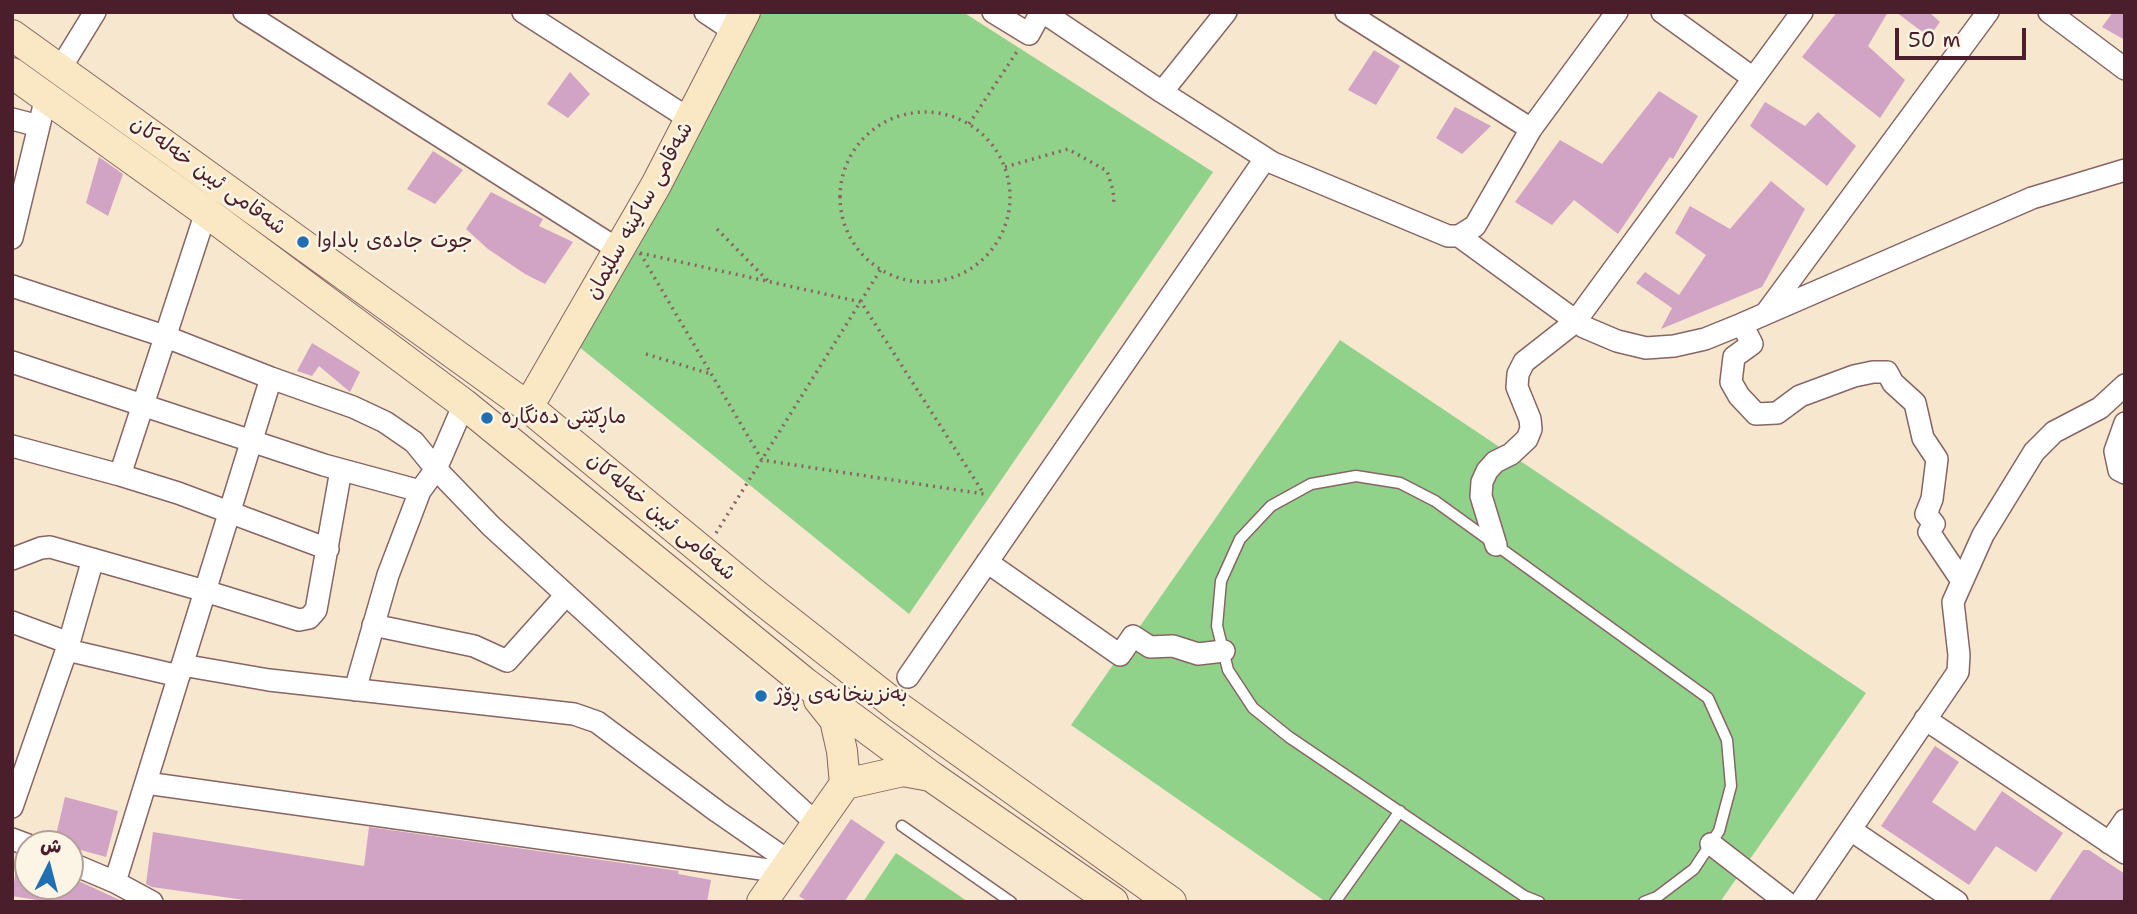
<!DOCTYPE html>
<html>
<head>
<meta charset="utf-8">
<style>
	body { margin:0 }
	#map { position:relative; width:2137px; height:914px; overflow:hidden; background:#f7e7cf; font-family:"Shantell Sans","Playpen Sans Arabic",sans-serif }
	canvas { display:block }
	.frame { position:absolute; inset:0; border:14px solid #4a1f2b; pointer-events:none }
	.north { position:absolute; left:14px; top:830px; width:70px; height:70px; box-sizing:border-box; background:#fcf5e5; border:2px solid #b59f9b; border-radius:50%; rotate:6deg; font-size:19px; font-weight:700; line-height:28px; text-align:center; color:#4a1f2b }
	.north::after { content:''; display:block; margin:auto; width:24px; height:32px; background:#1f6fb2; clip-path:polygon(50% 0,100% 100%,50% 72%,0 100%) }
	.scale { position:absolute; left:1895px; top:28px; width:131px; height:32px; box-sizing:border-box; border:4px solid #4a1f2b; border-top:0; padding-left:9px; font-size:21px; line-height:24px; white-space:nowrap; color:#4a1f2b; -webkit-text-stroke:5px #fcf5e5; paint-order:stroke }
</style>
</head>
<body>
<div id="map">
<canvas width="2137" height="914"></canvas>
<div class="frame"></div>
<div class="north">ش</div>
<div class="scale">50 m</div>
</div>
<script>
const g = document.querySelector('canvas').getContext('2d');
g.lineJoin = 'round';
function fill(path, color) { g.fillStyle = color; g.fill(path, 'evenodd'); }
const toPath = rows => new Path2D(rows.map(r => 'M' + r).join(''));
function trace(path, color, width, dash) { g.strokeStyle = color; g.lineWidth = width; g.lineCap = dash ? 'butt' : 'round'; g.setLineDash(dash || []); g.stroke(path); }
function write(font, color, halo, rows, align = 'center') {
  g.font = font + ' "Shantell Sans","Playpen Sans Arabic",sans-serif'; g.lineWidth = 5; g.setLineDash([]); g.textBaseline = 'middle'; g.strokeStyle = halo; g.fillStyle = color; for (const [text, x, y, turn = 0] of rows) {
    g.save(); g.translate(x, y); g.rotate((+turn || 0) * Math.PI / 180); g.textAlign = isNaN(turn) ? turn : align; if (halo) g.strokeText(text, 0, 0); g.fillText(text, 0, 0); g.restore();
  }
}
fill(toPath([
	[759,12,963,12,1213,172,909,614,578,346],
	[1340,340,1866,693,1720,902,1326,902,1071,725],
	[896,853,967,901,863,902]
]), '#91d28a');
fill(toPath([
	[1837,12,1888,12,1868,46,1905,80,1880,118,1802,57],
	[1896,12,1929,12,1940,22,1929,37],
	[2113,12,2125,12,2125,40,2102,27],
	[1374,50,1400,66,1376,105,1348,90],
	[570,72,590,94,568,118,547,104],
	[1659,91,1698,116,1673,159,1670,157,1618,234,1574,200,1552,225,1515,202,1560,140,1602,164],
	[1765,102,1805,126,1818,112,1856,146,1827,186,1750,126],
	[1455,107,1491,126,1462,154,1436,138],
	[433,151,463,170,435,204,407,189],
	[99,157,123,174,108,216,86,203],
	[1771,181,1805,209,1762,287,1661,329,1672,308,1636,283,1645,272,1679,295,1706,255,1675,233,1690,206,1730,229],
	[491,192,543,219,539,226,573,242,545,284,525,274,488,249,466,229],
	[312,343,360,372,350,392,319,366,312,376,297,371],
	[1935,746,1959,762,1932,802,1975,831,2002,791,2063,833,2036,872,1996,846,1969,885,1881,826],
	[65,797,118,811,106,857,70,847,70,844,55,839],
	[851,819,885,842,844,902,808,902,799,896],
	[369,827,679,871,678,874,711,880,707,902,259,902,152,887,146,884,153,832,364,866],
	[2083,850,2089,850,2125,874,2125,902,2048,902],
	[18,855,28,858,28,886,70,886,70,877,124,902,50,902,12,896]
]), '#d1a3c4');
const lane = toPath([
	[902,826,1011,902],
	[1335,902,1400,811],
	[1539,902,1524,896,1289,737,1253,708,1228,670,1217,626,1221,581,1240,539,1271,506,1311,484,1356,476,1400,483,1435,501,1708,698,1727,740,1731,786,1719,831,1694,869,1657,897,1644,902]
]);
const street = toPath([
	[244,12,619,250],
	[523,12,691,120],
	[705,12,735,32],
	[993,12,1029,34,1041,12],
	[1043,12,1162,92,1226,12],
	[1346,12,1531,129],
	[1662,12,1753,78],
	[2049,12,2125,69],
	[60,69,95,12],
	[1162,92,1273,163,1448,236,1459,236,1475,226,1531,129,1617,12],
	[12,119,39,126],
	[1459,236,1584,327,1617,341,1646,348,1674,346,1705,339,1742,324,2032,198,2125,170],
	[12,238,46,97],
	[12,286,164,336,271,378,353,407,385,422,414,442,436,469,491,526,817,824],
	[1766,313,1988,12],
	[1742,324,1752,344,1734,357,1731,382,1739,396,1756,414,1777,413,1800,396,1854,376,1873,372,1887,372,1893,383,1915,403,1923,438,1937,459,1932,499,1926,514,1934,524,1929,532,1962,581],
	[12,362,324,465,420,491,436,469,464,404],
	[2125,423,2115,451,2119,470,2125,473],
	[12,446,120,475,178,493,328,549],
	[120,475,206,212],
	[1496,545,1481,496,1482,482,1487,471,1495,462,1511,454,1527,439,1531,429,1530,419,1517,387,1518,374,1524,362,1575,322,1802,12],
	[12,559,41,548,50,547,205,591,299,620,309,618,316,610,341,470],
	[987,562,1120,655,1133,636,1150,647,1173,646,1198,654,1224,651],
	[12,622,69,643],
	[373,625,474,646,507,661,566,595],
	[67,650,179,676],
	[182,665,269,680,574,714,597,722,718,812,790,862],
	[908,677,1265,159],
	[355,690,388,575,420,491],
	[1925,719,2125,853],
	[146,783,783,872],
	[12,807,69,643,93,559],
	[1851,830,1957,902],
	[12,839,28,845],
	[2109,843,2125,820],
	[1711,844,1786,902],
	[70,863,115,882,152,902],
	[115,882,271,378],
	[1801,902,1958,672,1959,655,1953,602,1983,535,2034,452,2054,432,2100,408,2125,385]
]);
const secondary = toPath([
	[12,35,528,407,757,596,898,707,1171,902],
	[12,73,206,212,464,404,804,682,932,777,1113,902],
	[528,407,656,185,745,12],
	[845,784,903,771,930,776],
	[762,902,845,784,842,751,835,720,819,700]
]);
trace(lane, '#876564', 13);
trace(street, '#876564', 24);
trace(secondary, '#876564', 32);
trace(toPath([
	'840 197a85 85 0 1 1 170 0a85 85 0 1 1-170 0Z',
	[969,124,1018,50],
	[1005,167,1068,149,1107,171,1113,190,1114,205],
	[717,229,769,282],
	[640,253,861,302,984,494,762,460,640,253],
	[646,354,711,374],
	[716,533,881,269]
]), '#876564', 3.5, [2, 5]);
trace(lane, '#fff', 10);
trace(street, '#fff', 21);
trace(secondary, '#fae7c3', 30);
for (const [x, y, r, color] of [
	[303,242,7,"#1f6fb2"],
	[487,418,7,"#1f6fb2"],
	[761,696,7,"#1f6fb2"]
]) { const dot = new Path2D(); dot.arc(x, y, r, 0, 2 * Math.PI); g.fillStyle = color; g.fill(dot); trace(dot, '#fcf5e5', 2.5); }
write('21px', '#4a1f2b', '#fcf5e5', [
	["شەقامی ئیبن خەلەکان",208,176,36],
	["شەقامی ساکینە سلێمان",640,211,-61],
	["شەقامی ئیبن خەلەکان",661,517,40]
]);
write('21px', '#4a1f2b', '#fcf5e5', [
	["جوت جادەی باداوا",317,242],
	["ماڕكێتی دەنگارە",501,418],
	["بەنزینخانەی ڕۆژ",775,696]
], 'left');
</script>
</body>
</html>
